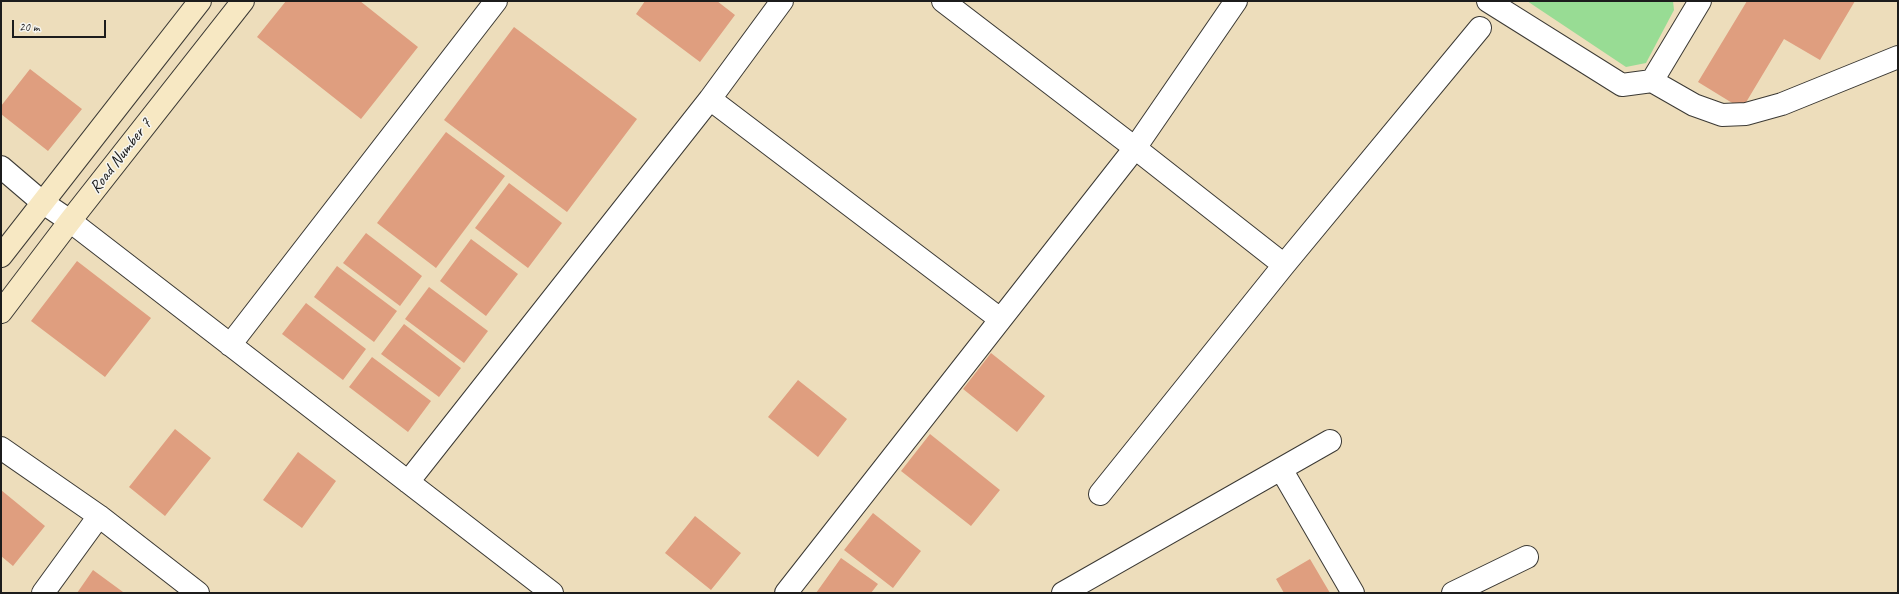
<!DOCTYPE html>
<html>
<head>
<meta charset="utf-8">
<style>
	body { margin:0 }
	#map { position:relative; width:1899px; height:594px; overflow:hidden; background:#edddbb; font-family:Caveat,sans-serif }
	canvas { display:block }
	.frame { position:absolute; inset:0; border:2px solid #1c1c1c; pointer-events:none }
	.scale { position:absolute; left:12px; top:20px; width:94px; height:18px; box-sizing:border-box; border:2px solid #1c1c1c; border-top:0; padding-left:5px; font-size:12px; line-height:14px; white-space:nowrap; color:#1c1c1c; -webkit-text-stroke:3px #f6f6f2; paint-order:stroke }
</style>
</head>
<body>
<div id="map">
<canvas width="1899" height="594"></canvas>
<div class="frame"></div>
<div class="scale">20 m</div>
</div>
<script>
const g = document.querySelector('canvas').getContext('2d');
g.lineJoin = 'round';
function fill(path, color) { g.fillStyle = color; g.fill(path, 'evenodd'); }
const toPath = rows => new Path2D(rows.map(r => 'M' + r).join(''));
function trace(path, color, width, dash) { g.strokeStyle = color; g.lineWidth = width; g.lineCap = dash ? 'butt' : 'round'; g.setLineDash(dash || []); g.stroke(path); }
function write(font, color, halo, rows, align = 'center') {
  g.font = font + ' Caveat,sans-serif'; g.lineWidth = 3; g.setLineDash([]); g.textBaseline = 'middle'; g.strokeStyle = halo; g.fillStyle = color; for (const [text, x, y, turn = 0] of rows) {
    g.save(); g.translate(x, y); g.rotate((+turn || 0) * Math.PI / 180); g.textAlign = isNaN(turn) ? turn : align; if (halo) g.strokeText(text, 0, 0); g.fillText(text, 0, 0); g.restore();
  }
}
fill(toPath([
	[1527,1,1673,1,1674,10,1646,63,1626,67]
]), '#98dc94');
fill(toPath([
	[286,1,360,1,418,47,361,119,257,37],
	[645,1,717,1,735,15,700,62,636,14],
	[1747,1,1855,1,1820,60,1784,39,1742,109,1698,82],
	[514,27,637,119,567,212,444,120],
	[30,69,82,109,48,151,1,114,1,106],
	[446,132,505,176,436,268,377,223],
	[509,183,562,223,528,268,475,228],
	[366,233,422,276,400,306,343,263],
	[471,239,518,274,486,316,440,281],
	[77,261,151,318,105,377,31,321],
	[337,266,397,311,374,342,314,297],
	[429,287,488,331,464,363,405,319],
	[306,303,366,349,343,380,282,334],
	[404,324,461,368,439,397,381,354],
	[991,353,1045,396,1017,432,963,389],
	[372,357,431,401,408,432,349,387],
	[798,380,847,419,818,457,768,417],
	[175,429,211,458,165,516,129,487],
	[930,434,1000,490,971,526,901,471],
	[298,452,336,481,302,528,263,500],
	[1,490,45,526,13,566,1,556],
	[873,513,921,551,893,588,844,550],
	[695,516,741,553,711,590,665,553],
	[841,558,878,584,871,593,816,593],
	[1310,559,1330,593,1284,593,1276,579],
	[93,570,123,592,122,593,77,593]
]), '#df9e7f');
const street = toPath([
	[943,1,1135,148,1284,265],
	[1488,1,1622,85,1652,81,1700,1],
	[1652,81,1694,105,1722,115,1746,114,1782,104,1898,57],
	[710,99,1000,319],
	[1,167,42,202,70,221,552,593],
	[230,345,496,1],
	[1,448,99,516,198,593],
	[1281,469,1353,593],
	[408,482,710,99,782,1],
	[1100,494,1284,265,1480,28],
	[43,593,99,516],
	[786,593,1135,148,1236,1],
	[1063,593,1330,441],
	[1453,593,1527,557]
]);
const secondary = toPath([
	[1,256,200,1],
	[1,312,70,221,243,1]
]);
trace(street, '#3b3934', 24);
trace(secondary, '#3b3934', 24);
trace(street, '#fff', 22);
trace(secondary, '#f7e8c3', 22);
write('17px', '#1c1c1c', '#f6f6f2', [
	["Road Number 7",121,156,-52]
]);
</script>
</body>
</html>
